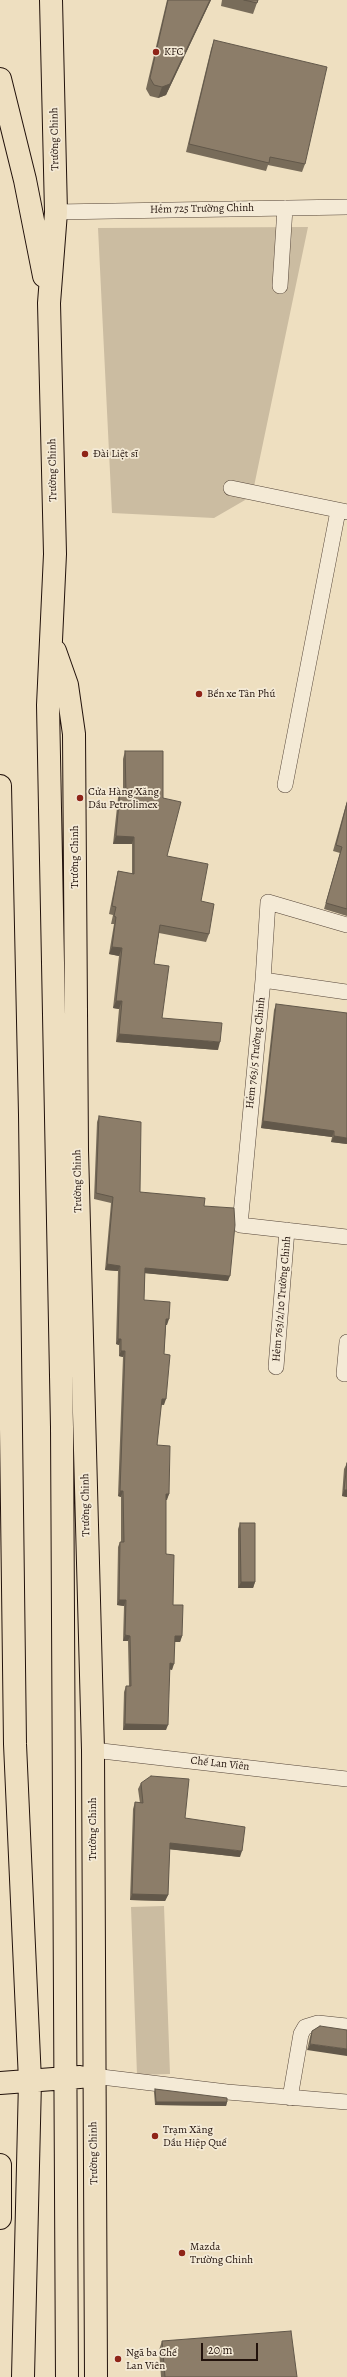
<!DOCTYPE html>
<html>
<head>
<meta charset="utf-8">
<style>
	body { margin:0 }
	#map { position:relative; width:347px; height:2377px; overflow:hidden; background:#eedfc0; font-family:Alegreya,serif }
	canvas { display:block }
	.scale { position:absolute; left:201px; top:2343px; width:57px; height:18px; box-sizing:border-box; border:2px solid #22120b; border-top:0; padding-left:5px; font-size:12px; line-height:14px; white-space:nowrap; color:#22120b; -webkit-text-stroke:3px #f4ead6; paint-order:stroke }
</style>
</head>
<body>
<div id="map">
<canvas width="347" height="2377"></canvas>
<div class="scale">20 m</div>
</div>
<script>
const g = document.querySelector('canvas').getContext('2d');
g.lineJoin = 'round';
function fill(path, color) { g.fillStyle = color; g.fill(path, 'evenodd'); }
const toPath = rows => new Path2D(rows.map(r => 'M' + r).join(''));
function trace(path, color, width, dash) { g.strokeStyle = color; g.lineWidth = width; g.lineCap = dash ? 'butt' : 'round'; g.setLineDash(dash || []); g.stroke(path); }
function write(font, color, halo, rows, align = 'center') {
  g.font = font + ' Alegreya,serif'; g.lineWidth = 3.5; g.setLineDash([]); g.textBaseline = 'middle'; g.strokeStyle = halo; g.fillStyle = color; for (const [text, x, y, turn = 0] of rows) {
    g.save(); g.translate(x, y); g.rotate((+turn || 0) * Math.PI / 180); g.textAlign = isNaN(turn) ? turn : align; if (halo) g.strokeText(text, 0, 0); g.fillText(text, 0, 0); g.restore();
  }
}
fill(toPath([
	[308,227,252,496,214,518,112,513,98,228],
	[164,1906,170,2074,137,2075,131,1907]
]), '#cbbca1');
const minor = toPath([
	[56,212,347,207],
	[280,286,285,208],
	[231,488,347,512],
	[285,785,338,511],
	[347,925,268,902,263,980,240,1225,347,1237],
	[263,980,347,992],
	[276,1367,287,1230],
	[344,1374,347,1342],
	[93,1750,347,1779],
	[93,2076,227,2092,347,2102],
	[290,2098,301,2034,305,2027,318,2023,347,2026]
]);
const primary = toPath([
	[51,0,56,212,49,303,55,554,48,705,62,1427,67,2377],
	[0,79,25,180,44,276],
	[55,651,67,685,74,734,77,1150,93,1750,96,2377],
	[0,786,7,1115,15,1744,30,2081,23,2377],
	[0,2083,80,2077],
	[0,2165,0,2218]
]);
trace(minor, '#554538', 16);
trace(primary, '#22120b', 24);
trace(minor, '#f4ead6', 15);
trace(primary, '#eedfc0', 22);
fill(toPath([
	[167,0,211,0,166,95,158,98,150,96,146,89],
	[222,0,258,0,253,14,221,6],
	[214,40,305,164,302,172,268,165,266,171,186,152,211,49],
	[125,751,163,798,167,856,201,901,209,934,206,942,159,933,154,964,162,1018,218,1050,116,1042,119,1009,113,1008,119,956,109,954,114,924,111,924,113,915,109,914,116,879,118,871,132,874,132,844,113,844,118,798,120,791,123,791,123,759],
	[347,801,347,916,324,909,340,853,333,851],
	[276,1004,347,1144,331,1142,332,1137,261,1128,274,1010],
	[99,1116,140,1192,204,1206,228,1281,145,1273,144,1300,167,1325,166,1325,164,1354,164,1405,161,1405,157,1445,169,1494,166,1500,166,1554,173,1605,182,1636,180,1642,175,1642,172,1670,170,1669,166,1730,123,1730,124,1692,126,1686,129,1686,128,1641,123,1641,124,1606,117,1605,118,1547,120,1542,121,1542,121,1497,118,1496,123,1357,119,1356,119,1345,116,1344,118,1271,105,1270,111,1203,94,1199,97,1122],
	[347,1463,347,1497,342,1496,344,1469],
	[240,1523,255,1582,253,1588,238,1588,238,1529],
	[141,1783,185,1818,240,1857,169,1849,168,1895,165,1901,130,1900,133,1809,135,1802,140,1803,138,1789],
	[320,2026,307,2050,310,2037,312,2031],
	[155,2089,227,2102,226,2106,155,2105,154,2092],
	[162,2341,297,2377,161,2377,159,2350]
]), '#786c5a');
fill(toPath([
	[210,0,211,0,166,95,158,98,162,87],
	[116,836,134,837,132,844,113,844],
	[112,947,122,948,119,956,109,954],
	[116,1001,122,1001,119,1009,113,1008],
	[119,1034,220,1042,218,1050,116,1042],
	[263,1121,334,1131,332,1137,261,1128],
	[334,1136,347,1138,347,1144,331,1142],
	[107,1264,120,1266,118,1271,105,1270],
	[145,1268,230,1276,228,1281,143,1273],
	[166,1319,169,1319,167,1325,164,1325],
	[118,1339,121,1339,119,1345,116,1344],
	[121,1351,125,1351,123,1357,119,1356],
	[162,1399,166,1399,164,1405,160,1404],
	[344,1490,347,1490,347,1497,342,1496],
	[120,1491,123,1491,121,1497,118,1496],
	[166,1494,169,1494,167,1500,164,1500],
	[241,1582,255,1582,253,1588,238,1588],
	[119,1600,126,1600,124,1606,117,1605],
	[125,1635,130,1636,128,1641,123,1641],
	[175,1636,182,1636,180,1642,173,1642],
	[170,1663,174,1664,172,1670,168,1669],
	[125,1724,168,1725,166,1730,123,1730],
	[170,1843,242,1851,240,1857,167,1849],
	[132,1894,168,1895,165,1901,130,1900],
	[310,2044,347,2049,347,2056,307,2050],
	[156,2102,227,2102,226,2106,155,2105]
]), '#62584a');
const building = toPath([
	[168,0,210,0,170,84,162,87,154,85,150,78,168,0],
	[244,0,258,0,257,3,244,0],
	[214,40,327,67,305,164,270,157,269,163,189,144,214,40],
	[125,751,163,751,163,798,181,802,167,856,208,864,201,901,214,904,209,934,160,925,154,964,169,966,162,1018,222,1023,220,1042,119,1034,122,1001,116,1001,122,948,112,947,116,917,114,916,116,907,112,906,118,871,134,874,134,837,116,836,120,791,126,791,125,751],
	[347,803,347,909,326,903,342,847,336,845,347,803],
	[276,1004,347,1013,347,1138,334,1136,334,1131,263,1121,276,1004],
	[99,1116,141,1122,140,1192,205,1198,204,1206,234,1208,235,1225,230,1276,145,1268,144,1300,170,1302,169,1319,166,1319,164,1354,170,1355,166,1399,162,1399,157,1445,170,1446,169,1494,166,1494,166,1554,174,1555,173,1605,183,1605,182,1636,175,1636,174,1664,170,1663,168,1725,125,1724,126,1686,131,1686,130,1636,125,1635,126,1600,119,1600,120,1542,124,1542,123,1491,120,1491,125,1351,121,1351,121,1339,118,1339,120,1266,107,1264,113,1197,96,1193,99,1116],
	[347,1463,347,1490,344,1490,347,1463],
	[240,1523,255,1523,255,1582,241,1582,240,1523],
	[151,1776,189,1779,185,1818,245,1827,242,1851,170,1843,168,1895,132,1894,135,1802,143,1803,141,1783,151,1776],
	[320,2026,347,2030,347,2049,310,2044,312,2031,320,2026],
	[155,2089,227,2098,227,2102,156,2102,155,2089],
	[291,2331,297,2377,165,2377,162,2341,291,2331]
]);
fill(building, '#8c7d69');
trace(building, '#62584a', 1);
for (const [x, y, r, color] of [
	[156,52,4,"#8f2418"],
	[85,454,4,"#8f2418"],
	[199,694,4,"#8f2418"],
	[80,798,4,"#8f2418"],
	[155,2136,4,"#8f2418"],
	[182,2253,4,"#8f2418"],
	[118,2359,4,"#8f2418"]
]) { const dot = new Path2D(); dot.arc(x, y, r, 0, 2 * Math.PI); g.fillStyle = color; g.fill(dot); trace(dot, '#f4ead6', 1.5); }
write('11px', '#22120b', '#f4ead6', [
	["KFC",164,52],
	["Đài Liệt sĩ",93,454],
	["Bến xe Tân Phú",207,694],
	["Cửa Hàng Xăng",88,792],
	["Dầu Petrolimex",88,805],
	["Trạm Xăng",163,2130],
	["Dầu Hiệp Quế",163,2143],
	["Mazda",190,2247],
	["Trường Chinh",190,2260],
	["Ngã ba Chế",126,2353],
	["Lan Viên",126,2366]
], 'left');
write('11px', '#22120b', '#f4ead6', [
	["Trường Chinh",55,139,-91],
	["Hẻm 725 Trường Chinh",202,209,-1],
	["Trường Chinh",53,470,-91],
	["Trường Chinh",75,857,-90],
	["Hẻm 763/5 Trường Chinh",256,1053,-84],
	["Trường Chinh",78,1181,-91],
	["Hẻm 763/2/10 Trường Chinh",282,1299,-85],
	["Trường Chinh",86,1505,-91],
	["Chế Lan Viên",220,1764,6],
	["Trường Chinh",93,1829,-90],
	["Trường Chinh",94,2153,-91]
]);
</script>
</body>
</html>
